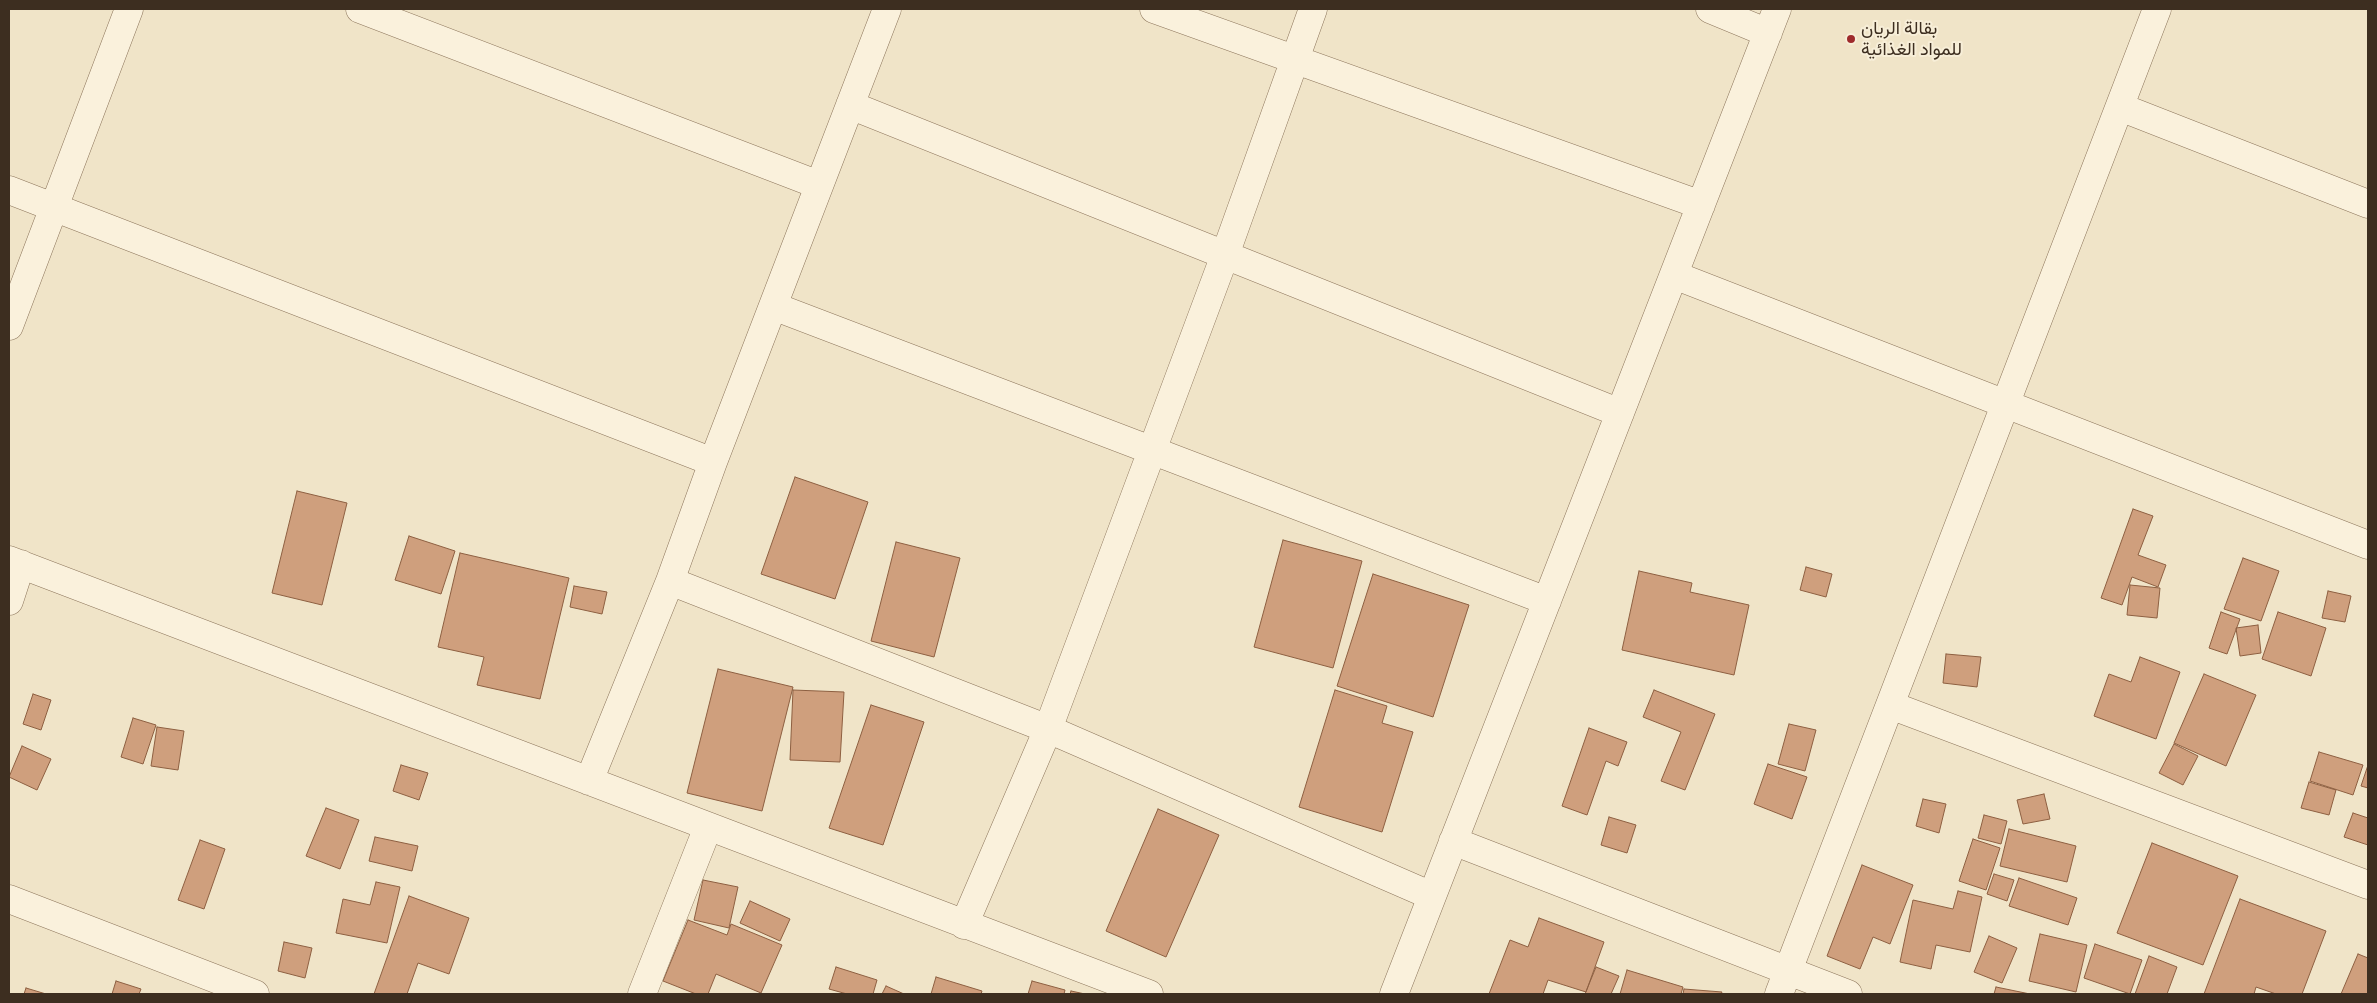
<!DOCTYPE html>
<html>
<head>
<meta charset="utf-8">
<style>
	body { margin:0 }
	#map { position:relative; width:2377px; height:1003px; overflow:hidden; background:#f0e4c8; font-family:"Zilla Slab",serif }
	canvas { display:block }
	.frame { position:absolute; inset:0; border:10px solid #3d2e20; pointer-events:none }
</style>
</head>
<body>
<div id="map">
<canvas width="2377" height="1003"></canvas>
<div class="frame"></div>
</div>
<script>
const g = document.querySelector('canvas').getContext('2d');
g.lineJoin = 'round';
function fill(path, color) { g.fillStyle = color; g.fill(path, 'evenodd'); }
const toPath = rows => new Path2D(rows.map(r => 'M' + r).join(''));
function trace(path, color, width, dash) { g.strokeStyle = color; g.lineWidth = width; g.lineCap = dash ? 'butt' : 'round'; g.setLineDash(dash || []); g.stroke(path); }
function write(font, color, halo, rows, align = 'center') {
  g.font = font + ' "Zilla Slab",Vazirmatn,serif'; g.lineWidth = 4; g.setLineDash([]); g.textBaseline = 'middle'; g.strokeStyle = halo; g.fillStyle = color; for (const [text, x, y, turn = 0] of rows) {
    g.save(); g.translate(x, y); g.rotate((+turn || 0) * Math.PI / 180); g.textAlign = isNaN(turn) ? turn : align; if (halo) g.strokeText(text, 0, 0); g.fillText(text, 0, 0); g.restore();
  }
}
const building = toPath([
	[795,477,868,502,835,599,761,574,795,477],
	[297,491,347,503,322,605,272,593,297,491],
	[2133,509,2153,516,2138,555,2166,565,2158,587,2132,577,2122,605,2101,598,2133,509],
	[409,536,455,551,441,594,395,580,409,536],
	[1283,540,1362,561,1333,668,1254,647,1283,540],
	[896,542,960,558,934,657,871,641,896,542],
	[460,553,569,578,540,699,477,685,484,657,438,647,460,553],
	[2243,558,2279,571,2261,621,2224,609,2243,558],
	[1806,567,1832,574,1826,597,1800,590,1806,567],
	[1639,571,1692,583,1690,592,1749,605,1734,675,1622,650,1639,571],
	[1373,574,1469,605,1433,717,1337,686,1373,574],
	[2130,585,2160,588,2157,618,2127,615,2130,585],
	[574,586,607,592,602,614,570,607,574,586],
	[2328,591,2351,596,2345,622,2322,618,2328,591],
	[2221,612,2240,619,2227,654,2209,648,2221,612],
	[2278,612,2326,628,2311,676,2262,659,2278,612],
	[2258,625,2261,653,2240,656,2236,628,2258,625],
	[1946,654,1981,657,1977,687,1943,683,1946,654],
	[2140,657,2180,672,2156,739,2094,716,2109,674,2131,682,2140,657],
	[718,669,793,687,762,811,687,793,718,669],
	[2204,674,2256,695,2226,766,2174,743,2204,674],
	[793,690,844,692,840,762,790,760,793,690],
	[1335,690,1387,706,1382,723,1413,732,1382,832,1299,807,1335,690],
	[1654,690,1715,714,1685,790,1661,781,1681,732,1643,717,1654,690],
	[33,694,51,700,41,730,23,724,33,694],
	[871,705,924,722,883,845,829,828,871,705],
	[133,718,156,725,143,764,121,757,133,718],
	[1789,724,1816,730,1805,771,1778,764,1789,724],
	[157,727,184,731,178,770,151,766,157,727],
	[1589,728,1627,742,1618,766,1606,761,1587,815,1562,806,1589,728],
	[2174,744,2198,756,2183,785,2159,773,2174,744],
	[22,746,51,759,37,790,9,777,22,746],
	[2319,752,2363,765,2353,795,2310,781,2319,752],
	[1768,764,1807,777,1792,819,1754,804,1768,764],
	[401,765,428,773,419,800,393,791,401,765],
	[2368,765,2368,788,2361,786,2368,765],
	[2309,782,2336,790,2329,815,2301,808,2309,782],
	[2044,794,2050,819,2023,824,2017,800,2044,794],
	[1923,799,1946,804,1939,833,1916,826,1923,799],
	[326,808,359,820,340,869,306,856,326,808],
	[1158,809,1219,835,1166,957,1106,931,1158,809],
	[2353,813,2368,818,2368,845,2344,837,2353,813],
	[1984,815,2007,821,2001,844,1978,838,1984,815],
	[1609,817,1636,825,1627,853,1601,845,1609,817],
	[2009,829,2076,846,2067,882,2000,866,2009,829],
	[375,837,418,846,412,871,369,861,375,837],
	[1973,839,2000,848,1986,890,1959,881,1973,839],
	[200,840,225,849,204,909,178,900,200,840],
	[2152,843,2238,876,2203,965,2117,933,2152,843],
	[1862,865,1913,885,1890,944,1873,937,1860,969,1827,956,1862,865],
	[1994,874,2014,880,2007,901,1987,894,1994,874],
	[2019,878,2077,898,2068,925,2009,906,2019,878],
	[703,880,738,887,729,928,694,920,703,880],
	[376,882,400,887,387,943,336,933,343,899,370,905,376,882],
	[1958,891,1982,897,1970,952,1936,945,1931,969,1900,962,1913,900,1953,909,1958,891],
	[409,896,469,918,449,974,418,963,407,994,374,994,409,896],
	[2240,899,2326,931,2302,994,2276,994,2256,987,2254,994,2204,994,2240,899],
	[750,901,790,919,780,941,740,923,750,901],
	[1539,918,1604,942,1586,992,1548,980,1543,994,1489,994,1510,940,1528,947,1539,918],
	[688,920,727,935,731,924,782,945,761,993,716,974,708,994,696,994,663,981,688,920],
	[2040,934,2087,945,2076,992,2029,981,2040,934],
	[1989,936,2017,948,2002,983,1974,972,1989,936],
	[284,942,312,948,305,978,278,971,284,942],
	[2095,944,2142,960,2130,994,2084,978,2095,944],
	[2358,954,2368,958,2368,994,2341,994,2358,954],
	[2149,956,2177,967,2167,994,2135,994,2149,956],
	[836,967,877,980,873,994,847,994,829,989,836,967],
	[1596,967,1619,976,1611,994,1585,994,1596,967],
	[1627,970,1683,987,1681,994,1620,994,1627,970],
	[936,977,982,991,981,994,931,994,936,977],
	[116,981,141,989,139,994,112,994,116,981],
	[1032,981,1065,990,1064,994,1028,994,1032,981],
	[886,986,904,994,882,994,886,986],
	[1996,987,2030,994,1994,994,1996,987],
	[26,988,46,994,24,994,26,988],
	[1684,989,1722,992,1721,994,1683,994,1684,989],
	[1071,991,1085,994,1070,994,1071,991]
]);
fill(building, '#cf9f7d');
trace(building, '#8d5f41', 1);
const minor = toPath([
	[360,9,819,185],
	[1154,9,1701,205],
	[1710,9,1768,33],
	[850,105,1620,413],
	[2120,107,2368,204],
	[9,190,713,462],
	[1674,275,2368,545],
	[773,306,1547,601],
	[9,326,129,9],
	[9,560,1149,994],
	[670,581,1048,729,1432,896],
	[9,601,21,564],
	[1890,705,2368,885],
	[589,781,670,581,713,462,887,9],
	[1453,841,1848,994],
	[9,899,255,994],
	[964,925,1048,729,1225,255,1313,9],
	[642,994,708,827],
	[1394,994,1777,9],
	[1779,994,2157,9]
]);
trace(minor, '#8d765c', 29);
trace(minor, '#faf1dc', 28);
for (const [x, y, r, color] of [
	[1851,39,5,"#9e2a2b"]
]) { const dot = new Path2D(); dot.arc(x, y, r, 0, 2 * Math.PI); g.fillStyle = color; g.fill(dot); trace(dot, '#f7eed8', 2); }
write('18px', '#3d2e20', '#f7eed8', [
	["بقالة الريان",1861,29],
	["للمواد الغذائية",1861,50]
], 'left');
</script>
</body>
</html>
